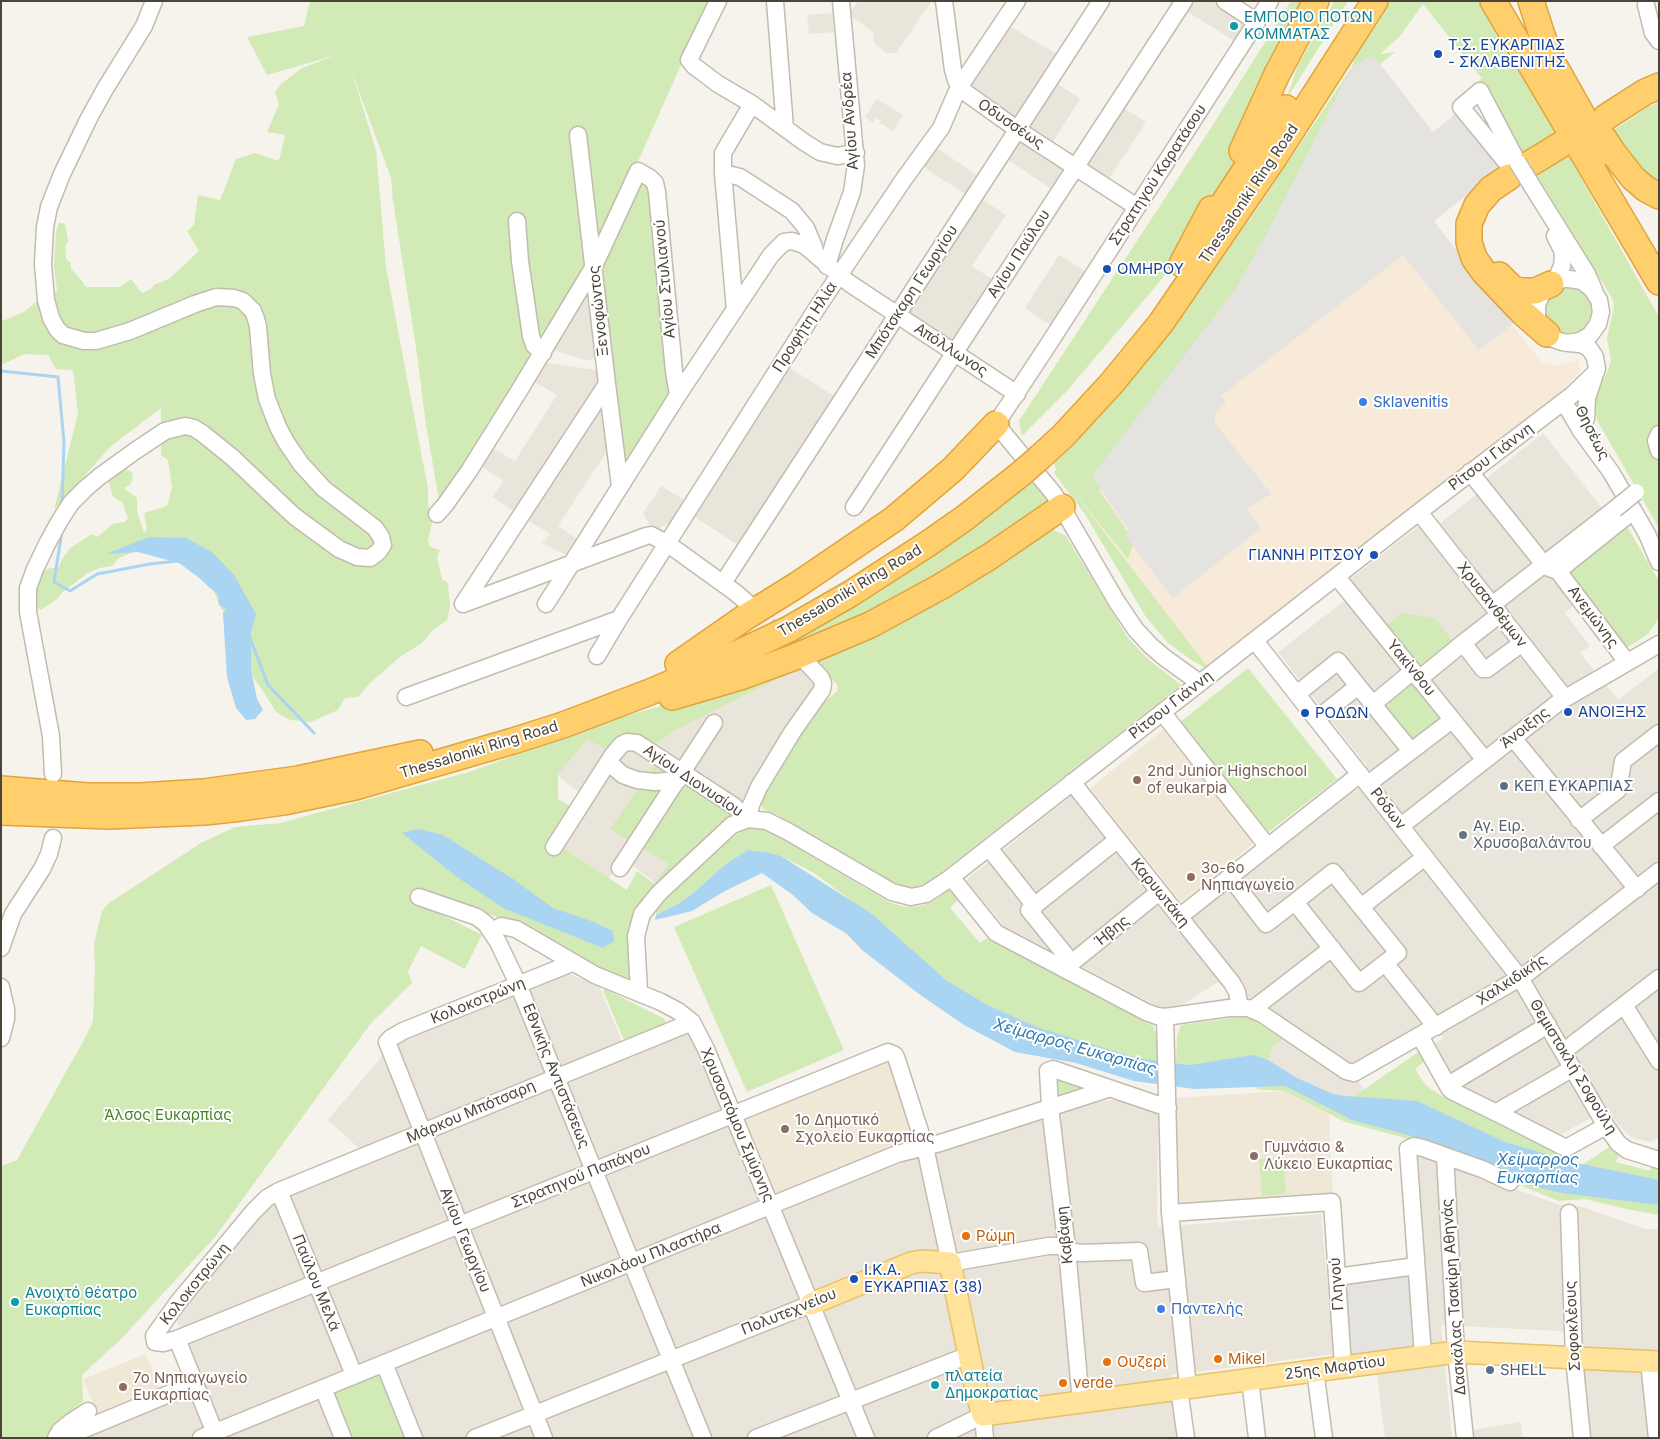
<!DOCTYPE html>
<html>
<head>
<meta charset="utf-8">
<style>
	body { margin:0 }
	#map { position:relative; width:1660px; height:1439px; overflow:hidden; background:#f6f3ec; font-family:Inter,sans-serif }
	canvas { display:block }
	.frame { position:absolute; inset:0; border:2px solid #4b4439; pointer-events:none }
</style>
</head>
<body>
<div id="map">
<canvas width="1660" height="1439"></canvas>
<div class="frame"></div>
</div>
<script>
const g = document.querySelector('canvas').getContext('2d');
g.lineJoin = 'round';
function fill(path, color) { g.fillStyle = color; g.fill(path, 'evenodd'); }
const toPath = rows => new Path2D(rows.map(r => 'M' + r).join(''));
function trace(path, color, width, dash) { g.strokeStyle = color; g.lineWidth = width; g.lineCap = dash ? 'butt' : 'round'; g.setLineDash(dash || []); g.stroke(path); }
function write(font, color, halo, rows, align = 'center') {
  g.font = font + ' Inter,sans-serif'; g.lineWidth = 4; g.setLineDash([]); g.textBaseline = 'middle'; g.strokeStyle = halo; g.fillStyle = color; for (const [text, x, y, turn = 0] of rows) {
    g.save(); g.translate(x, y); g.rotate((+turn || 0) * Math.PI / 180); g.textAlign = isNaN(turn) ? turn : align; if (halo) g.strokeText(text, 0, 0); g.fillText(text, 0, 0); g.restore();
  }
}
fill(toPath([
	[858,1,932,1,896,53,886,53,874,43,873,32,849,15],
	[1190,1,1218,1,1247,20,1234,41,1185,10],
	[832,13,834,32,809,34,807,15],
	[1010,26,1058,55,1046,76,1080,99,1046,153,1069,168,1054,191,1006,158,1024,129,968,90],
	[877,99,903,115,893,131,880,123,881,121,876,118,873,123,865,117],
	[1124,108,1146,122,1107,182,1086,168],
	[934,146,981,178,972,193,1006,215,972,266,995,281,953,346,905,315,978,202,929,171,921,163],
	[1059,255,1085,271,1050,325,1025,308],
	[587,288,592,289,600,353,589,361,550,349],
	[542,362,602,371,611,445,558,526,580,541,570,557,542,543,550,534,492,497,503,481,479,464,490,447,515,461,557,395,531,380],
	[787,366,837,398,742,548,692,515],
	[1543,433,1602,508,1535,561,1547,572,1574,605,1565,613,1590,646,1580,653,1618,700,1659,668,1659,1137,1650,1142,1632,1138,1618,1125,1607,1109,1553,1139,1455,1091,1430,1046,1444,1038,1433,1019,1351,1067,1258,1006,1226,977,1182,1005,1161,1008,1004,926,966,880,1071,796,1177,930,1266,856,1359,788,1364,794,1379,782,1278,652,1356,592,1348,581,1419,526,1426,534,1490,484,1486,479],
	[661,486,686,501,672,522,653,531,643,513],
	[797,666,816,687,736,810,655,883,623,858,607,882,547,864,590,799,569,785,548,767,547,751],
	[569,974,599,986,629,1058,690,1032,765,1215,767,1217,906,1161,1089,1103,1122,1099,1158,1112,1157,1217,1159,1227,1321,1214,1334,1354,1171,1375,1178,1438,70,1438,203,1383,176,1318,267,1210,286,1198,374,1162,328,1120,381,1057,393,1046,402,1042],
	[1282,1039,1348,1081,1359,1082,1364,1089,1353,1097,1333,1094,1313,1087,1283,1071,1268,1060,1272,1048],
	[1410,1152,1560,1205,1583,1207,1645,1229,1659,1229,1659,1438,1588,1438,1579,1332,1441,1325,1452,1438,1385,1438,1377,1375,1425,1368],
	[1521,1422,1522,1438,1474,1438,1473,1430]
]), '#eae5da');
fill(toPath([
	[1373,55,1433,132,1458,112,1434,221,1541,362,1556,366,1578,360,1581,370,1559,393,1416,504,1207,668,1071,492,1092,476]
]), '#f7ead8');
fill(toPath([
	[1164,729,1255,842,1181,902,1090,788],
	[890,1059,915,1139,775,1195,744,1117],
	[1284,1091,1329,1114,1333,1198,1177,1206,1176,1098],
	[146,1354,162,1394,99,1419,83,1379]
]), '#efe8d6');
fill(toPath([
	[310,1,712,1,681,65,631,177,654,187,673,395,624,471,596,254,445,500,439,500,426,425,417,354,393,201,391,178,351,70,376,150,386,267,428,489,428,505,433,519,428,540,430,547,440,550,437,557,442,579,448,583,450,607,447,620,431,632,421,644,401,656,370,683,358,697,345,698,338,710,311,722,290,720,276,712,261,688,230,647,226,614,221,608,213,589,198,561,149,551,133,552,119,558,112,566,99,568,86,574,63,592,57,599,41,610,34,607,35,587,40,575,47,569,59,567,61,561,70,548,92,534,98,537,112,524,125,522,128,518,122,502,113,497,108,479,124,468,133,473,131,484,124,488,137,498,137,511,144,533,147,529,144,513,167,506,172,487,168,460,161,455,161,408,110,447,54,510,78,413,73,370,56,369,48,355,25,354,1,365,1,320,5,320,24,312,36,302,57,291,54,266,56,232,59,223,65,223,68,241,65,246,66,259,71,263,71,269,79,277,86,287,120,287,131,279,142,293,151,289,154,285,169,279,199,251,187,231,194,225,198,195,220,200,236,159,255,153,279,161,285,135,267,132,279,104,275,92,281,84,302,68,336,55,267,75,247,37,304,26],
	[1291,1,1313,1,1249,139,1225,179,1162,279,1066,392,1022,436,1019,421,1207,134],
	[1334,1,1348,1,1286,100,1298,65],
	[1390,1,1479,1,1554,130,1659,317,1659,528,1598,422,1594,409,1593,403,1599,387,1606,375,1611,361,1607,338,1613,311,1614,305,1612,298,1479,81,1482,77,1480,76,1423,4,1400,36,1380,54,1395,52,1355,85,1291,204,1123,472,1099,490,1134,541,1128,559,1061,476,1210,670,1193,661,1168,643,1146,617,1085,514,1054,473,1056,470,1053,461,1180,317,1255,212,1352,67,1356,54],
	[1659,102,1659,192,1616,137,1614,130,1650,106],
	[1567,287,1579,288,1589,295,1594,306,1592,323,1576,336,1560,334,1546,319,1545,315,1546,307,1550,296,1556,291],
	[1028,481,1042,487,1047,496,1048,502,1032,520,834,633,705,676],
	[1626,525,1659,581,1659,615,1657,621,1649,633,1628,647,1624,646,1567,571],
	[1052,530,1058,532,1066,536,1128,638,1149,660,1181,685,929,882,919,886,908,888,900,887,779,816,763,809,760,801,781,764,809,721,825,702,838,690,837,685,833,680,809,660,1045,531],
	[1402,613,1435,618,1455,644,1420,672,1384,628],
	[797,668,781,677,674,731,652,746,636,741,616,755,587,739,558,774,558,799,583,814,560,846,627,890,637,871,654,884,669,864,610,829,660,757,742,816,642,913,630,981,582,964,546,937,495,916,422,898,407,892,438,913,482,935,465,969,421,946,408,971,412,983,371,1023,215,1237,121,1339,82,1375,83,1401,54,1425,45,1438,1,1438,1,1166,17,1160,85,1038,93,1021,95,967,94,944,102,911,109,903,201,843,235,827,280,823,469,772,618,718],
	[1248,668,1337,779,1262,837,1179,723],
	[1411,677,1446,720,1412,747,1377,705],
	[752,828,762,829,772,833,889,902,905,907,921,906,934,901,949,890,958,900,950,908,980,943,987,938,991,941,1153,1026,1158,1039,1158,1075,986,1020,888,928,814,873,781,856,766,852,748,850,727,863,692,894,678,904,656,915,656,909,663,902,732,838,742,831],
	[771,885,844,1050,747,1092,674,927],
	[605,989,663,1018,666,1021,664,1024,624,1040,603,991],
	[1240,1017,1250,1018,1282,1039,1272,1048,1268,1060,1283,1071,1313,1087,1333,1094,1345,1096,1353,1097,1420,1051,1425,1061,1415,1069,1424,1083,1429,1088,1440,1095,1562,1156,1582,1165,1609,1147,1613,1152,1619,1154,1616,1162,1650,1171,1652,1163,1659,1165,1659,1215,1631,1210,1584,1199,1559,1201,1524,1187,1497,1170,1447,1149,1345,1122,1284,1091,1257,1089,1251,1056,1191,1065,1176,1063,1177,1036,1181,1025],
	[1056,1077,1087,1088,1058,1098],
	[1283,1157,1286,1194,1262,1196,1259,1159],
	[382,1372,408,1438,350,1438,332,1393]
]), '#d2eab5');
fill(toPath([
	[1373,55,1433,132,1458,112,1502,167,1434,221,1513,324,1479,350,1403,255,1221,396,1226,403,1215,413,1215,423,1271,494,1246,509,1261,528,1173,598,1125,536,1129,530,1092,476,1236,288,1268,231,1352,67],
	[1411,1271,1417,1346,1347,1355,1342,1280]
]), '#e5e3e0');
fill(toPath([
	[149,537,186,538,212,552,234,575,256,614,251,632,251,670,257,699,263,710,255,719,246,720,236,708,227,677,223,613,226,609,219,605,218,595,198,577,179,563,138,552,106,554],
	[419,829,443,835,513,879,553,908,591,921,613,931,614,942,603,948,503,908,457,877,402,833],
	[748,850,766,852,781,856,872,914,947,981,987,1005,1039,1028,1137,1058,1190,1065,1253,1055,1268,1060,1297,1078,1333,1094,1345,1096,1417,1101,1505,1142,1577,1163,1659,1180,1659,1205,1562,1193,1528,1185,1503,1167,1434,1142,1352,1120,1285,1086,1195,1089,1134,1081,1076,1063,1015,1052,964,1025,919,994,862,950,847,934,812,913,793,895,762,873,725,891,692,911,655,920,656,915,678,904,692,894,727,863]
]), '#a9d4f2');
trace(toPath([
	[1,371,58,377,64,442,62,504],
	[62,531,54,582,70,591,97,574,150,564,177,561],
	[250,638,268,685,314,733]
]), '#a9d4f2', 3);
trace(toPath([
	[752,607,805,661]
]), '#d4d0c8', 16, [16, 8]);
const minor = toPath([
	[718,1,689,60,694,66,718,84,752,104,804,142,820,152,837,156,856,153],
	[775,1,785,128],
	[944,1,953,70,956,80,962,90,1018,130,1137,207],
	[1225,1,1257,22],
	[1646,5,1653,33,1659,41],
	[752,104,723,153,723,173,740,177,792,211,806,228,814,247,816,255],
	[578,135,607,384,620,486],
	[1511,168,1461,107,1480,91,1518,163],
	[723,173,735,310],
	[1532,186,1587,274,1594,290],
	[517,221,520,261,531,336,534,345,543,353],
	[827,266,835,239,852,192,856,165,841,1],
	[1555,282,1562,266,1563,256,1562,250,1555,236],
	[1568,343,1580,341,1590,335,1598,324,1601,312,1599,300,1592,289,1582,281,1569,279,1563,279,1551,284,1542,293,1537,305,1537,318,1542,329,1551,338,1562,342,1568,343,1580,344,1583,345,1589,348,1595,357,1597,369],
	[1564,402,1581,431,1611,472,1647,534,1659,562],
	[1586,419,1587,398,1594,377],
	[1659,434,1656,441,1659,451],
	[1470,472,1542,562,1549,568,1558,571],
	[854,507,1184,1],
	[1419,512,1565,698],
	[437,514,445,505,469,471,519,391,594,266,638,171,650,178,655,183,657,192,674,371,678,395],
	[1558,571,1627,662],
	[1558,571,1633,511],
	[1337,577,1485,760],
	[723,583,1101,1],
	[463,604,646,536,651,535,668,544,736,593,752,607],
	[463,604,607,384],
	[546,604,678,395,771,255,784,242,792,241,804,245,849,283,1017,394],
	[1492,605,1615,509],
	[1255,641,1520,978,1606,1126,1618,1143,1627,1150,1659,1160],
	[1463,643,1500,614],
	[597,656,619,619,817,308,904,179,941,128,958,89,1017,1],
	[1419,679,1463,643,1483,669,1487,669,1522,643],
	[1200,683,1165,658,1151,646,1136,630,1117,602,1054,494,996,424,1050,342,1270,1],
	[1297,694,1338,661,1358,686],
	[406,697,619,619],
	[1373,704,1413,671],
	[1162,712,1268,847],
	[1317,719,1358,686,1411,751],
	[1513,738,1637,889],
	[608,762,623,775,637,780,655,782,678,780],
	[53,774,51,736,28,612,28,588,35,569,47,544,59,522,71,503,86,488,99,477,135,451,165,431,185,426,194,428,202,433,233,458,294,516,339,549,357,557,370,558,378,552,383,545,381,537,375,528,324,489,301,464,286,442,278,427,267,399,262,374,258,327,256,319,253,311,243,301,234,298,216,297,195,304,130,331,96,341,84,341,63,335,57,329,51,318,46,300,43,264,45,227,49,207,62,174,89,118,105,89,144,26,154,1],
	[1072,782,1232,983,1237,992,1240,1007],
	[1368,784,1452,720],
	[748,819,751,805,759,787,793,731,822,690,823,683,821,678,806,662],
	[1579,820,1618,790,1623,761,1659,733],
	[1401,826,1559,702,1659,644],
	[1601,846,1659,801],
	[554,847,612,756,621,745,627,742,637,743,734,806,748,819],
	[989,848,1035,906],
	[1425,857,1361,907,1398,953,1385,963,1436,1027],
	[620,868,714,723],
	[951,877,996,933,1146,1012,1157,1016,1165,1017,1229,1008,1248,1008,1262,1014,1346,1071,1354,1073,1525,975,1659,871],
	[1230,877,1266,924,1295,902,1359,983,1385,963],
	[419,897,477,917,486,924,498,942,518,984,703,1438],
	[1295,902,1333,872,1361,907],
	[1179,917,1360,774],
	[492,931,501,926,516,929,595,975,661,1002,678,1011,692,1022,706,1049,866,1438],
	[1,948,13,914,42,869,49,854,53,838],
	[1072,963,1029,910,1117,840],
	[1064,969,1159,892],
	[1,987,6,1009,6,1019,1,1038],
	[639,992,636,936,642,914,659,893,732,825,748,819,767,821,787,831,892,892,911,897,926,894,946,881,1419,512,1572,395,1596,372],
	[1624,1005,1659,1061],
	[1253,1009,1332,948],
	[1165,1017,1170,1213,1188,1387],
	[692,1022,279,1191,267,1198,253,1212,179,1301,154,1336,155,1342,163,1343,177,1339,888,1052,895,1055,897,1060,925,1147,950,1263,1048,1246,1061,1246,1074,1252,1082,1253,1139,1251,1144,1283,1177,1279],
	[1420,1036,1449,1088,1452,1091,1505,1117,1566,1148,1606,1126],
	[1564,1051,1659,978],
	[1448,1085,1548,1025],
	[1497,1112,1573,1068],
	[1445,1156,1456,1352,1465,1438],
	[279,1191,354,1375],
	[1170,1213,1332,1202,1343,1367],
	[1569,1213,1574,1357,1582,1438],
	[1337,1277,1416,1266],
	[177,1339,217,1438],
	[1423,1356,1408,1149,1414,1146,1423,1148,1482,1169,1510,1182],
	[1649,1362,1657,1438],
	[384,1363,414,1438],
	[1315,1370,1324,1438],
	[1250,1379,1257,1438],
	[323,1388,343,1438],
	[1179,1389,1186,1438],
	[1081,1402,1067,1249,1050,1107,1048,1071,1053,1069,1168,1108],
	[56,1438,60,1431,71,1422,88,1411],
	[63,1438,195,1383],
	[201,1438,897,1154,940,1143,1108,1089],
	[475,1438,811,1304],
	[544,1438,387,1042,391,1038,403,1031,572,963],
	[756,1438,969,1355],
	[936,1438,983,1415,985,1438]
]);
const major = toPath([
	[811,1304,911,1263,922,1261,950,1263,978,1398,983,1415,1456,1352,1659,1362]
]);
const highway = toPath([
	[1493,1,1659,282],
	[1531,1,1543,38,1553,63,1603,152],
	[1606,117,1645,92,1659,86],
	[1599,131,1612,151,1633,178,1646,189,1659,196],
	[1242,151,1277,74,1316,1],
	[1531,163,1562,144],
	[1509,177,1491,189,1477,205,1469,224,1469,242,1474,258,1484,272,1523,313,1547,334],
	[1208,227,1286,108],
	[1182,264,1211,209],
	[1499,275,1512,288,1520,291,1535,291,1551,284],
	[1040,457,1063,436,1111,384,1161,323,1274,158,1375,1],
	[678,664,744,618,797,585,894,519,953,469,996,424],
	[672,697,740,677,792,658,870,625,940,587,989,557,1062,507],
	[1,789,88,796,141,796,203,792,298,779,420,753],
	[1,812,109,816,205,812,241,808,284,802,355,787,513,741,563,725,650,692,715,664,789,629,850,594,929,543,966,517,1023,472]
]);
trace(minor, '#c2bbae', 19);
trace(major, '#e6c16a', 24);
trace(highway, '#e0a43c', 28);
trace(minor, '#fff', 16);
trace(major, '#ffe39c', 21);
trace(highway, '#ffcf6e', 25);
const minorBridge = toPath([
	[1518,163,1532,186],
	[1615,509,1636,492]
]);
const highwayBridge = toPath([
	[1023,472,1040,457]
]);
trace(minorBridge, '#c2bbae', 19, []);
trace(highwayBridge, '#e0a43c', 28, []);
trace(minorBridge, '#fff', 16);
trace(highwayBridge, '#ffcf6e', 25);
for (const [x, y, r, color] of [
	[1234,26,5,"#0f9aa8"],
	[1438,54,5,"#1a4fb4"],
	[1107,269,5,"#1a4fb4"],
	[1363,402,5,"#3f7fe0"],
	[1374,555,5,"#1a4fb4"],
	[1568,712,5,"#1a4fb4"],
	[1305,713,5,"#1a4fb4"],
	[1137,780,5,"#8d6e63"],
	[1504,786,5,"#5c6f8a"],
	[1463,835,5,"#6b7280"],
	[1191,877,5,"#8d6e63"],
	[785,1129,5,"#8d6e63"],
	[1254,1156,5,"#8d6e63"],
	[966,1236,5,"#e8710a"],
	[854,1279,5,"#1a4fb4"],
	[15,1302,5,"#0f9aa8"],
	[1161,1309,5,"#3f7fe0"],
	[1218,1359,5,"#e8710a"],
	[1107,1362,5,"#e8710a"],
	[1490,1370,5,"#5c6f8a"],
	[1063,1383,5,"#e8710a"],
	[935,1385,5,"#0f9aa8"],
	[123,1387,5,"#8d6e63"]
]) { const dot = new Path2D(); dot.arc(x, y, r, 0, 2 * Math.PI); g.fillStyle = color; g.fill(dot); trace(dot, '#fff', 2); }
write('15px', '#0d838f', '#fff', [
	["ΕΜΠΟΡΙΟ ΠΟΤΩΝ",1244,17],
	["ΚΟΜΜΑΤΑΣ",1244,34],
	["Ανοιχτό θέατρο",25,1293],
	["Ευκαρπίας",25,1310],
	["πλατεία",945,1376],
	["Δημοκρατίας",945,1393]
], 'left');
write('15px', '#164399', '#fff', [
	["Τ.Σ. ΕΥΚΑΡΠΙΑΣ",1448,45],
	["- ΣΚΛΑΒΕΝΙΤΗΣ",1448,62],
	["ΟΜΗΡΟΥ",1117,269],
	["ΓΙΑΝΝΗ ΡΙΤΣΟΥ",1364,555,"right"],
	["ΑΝΟΙΞΗΣ",1578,712],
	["ΡΟΔΩΝ",1315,713],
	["Ι.Κ.Α.",864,1270],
	["ΕΥΚΑΡΠΙΑΣ (38)",864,1287]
], 'left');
write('15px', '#4b4439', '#fff', [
	["Αγίου Ανδρέα",850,121,-94],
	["Οδυσσέως",1011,124,34],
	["Στρατηγού Καρατάσου",1158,175,-57],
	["Thessaloniki Ring Road",1249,194,-56],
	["Αγίου Παύλου",1019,254,-57],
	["Αγίου Στυλιανού",665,279,-95],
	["Μπότσκαρη Γεωργίου",912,292,-57],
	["Ξενοφώντος",599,311,-96],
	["Προφήτη Ηλία",805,327,-57],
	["Απόλλωνος",951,350,33],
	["Θησέως",1592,433,63],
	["Ρίτσου Γιάννη",1491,457,-37],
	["Thessaloniki Ring Road",850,591,-31],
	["Χρυσανθέμων",1492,605,52],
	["Ανεμώνης",1593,617,53],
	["Υακίνθου",1411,668,51],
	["Ρίτσου Γιάννη",1171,705,-38],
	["Άνοιξης",1525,728,-38],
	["Thessaloniki Ring Road",479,750,-17],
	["Αγίου Διονυσίου",693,781,34],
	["Ρόδων",1388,809,52],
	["Καρυωτάκη",1160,893,51],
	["Ήβης",1112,931,-39],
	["Χαλκιδικής",1512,980,-33],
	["Κολοκοτρώνη",478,1001,-22],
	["Θεμιστοκλή Σοφούλη",1573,1067,59],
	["Εθνικής Αντιστάσεως",556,1076,68],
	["Μάρκου Μπότσαρη",471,1112,-23],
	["Χρυσοστόμου Σμύρνης",737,1125,67],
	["Στρατηγού Παπάγου",581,1176,-22],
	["Καβάφη",1065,1235,-96],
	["Αγίου Γεωργίου",465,1240,68],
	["Νικολάου Πλαστήρα",651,1255,-22],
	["Παύλου Μελά",316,1283,68],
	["Κολοκοτρώνη",195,1284,-51],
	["Γληνού",1337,1284,-94],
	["Δασκάλας Τσακίρη Αθηνάς",1454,1297,-94],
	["Πολυτεχνείου",789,1312,-22],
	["Σοφοκλέους",1573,1326,-93],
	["25ης Μαρτίου",1335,1368,-8]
]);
write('15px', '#366cbe', '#fff', [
	["Sklavenitis",1373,402],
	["Παντελής",1171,1309]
], 'left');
write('15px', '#785e54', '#fff', [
	["2nd Junior Highschool",1147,771],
	["of eukarpia",1147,788],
	["3ο-6ο",1201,868],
	["Νηπιαγωγείο",1201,885],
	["1ο Δημοτικό",795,1120],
	["Σχολείο Ευκαρπίας",795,1137],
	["Γυμνάσιο &",1264,1147],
	["Λύκειο Ευκαρπίας",1264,1164],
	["7ο Νηπιαγωγείο",133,1378],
	["Ευκαρπίας",133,1395]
], 'left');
write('15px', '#4e5e75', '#fff', [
	["ΚΕΠ ΕΥΚΑΡΠΙΑΣ",1514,786],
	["SHELL",1500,1370]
], 'left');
write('15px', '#5b616d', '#fff', [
	["Αγ. Ειρ.",1473,826],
	["Χρυσοβαλάντου",1473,843]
], 'left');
write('15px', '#4a7f2a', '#fff', [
	["Άλσος Ευκαρπίας",168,1115]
]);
write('15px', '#c56008', '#fff', [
	["Ρώμη",976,1236],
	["Mikel",1228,1359],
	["Ουζερί",1117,1362],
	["verde",1073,1383]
], 'left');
write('italic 16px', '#2e7ab2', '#fff', [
	["Χείμαρρος Ευκαρπίας",1075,1047,16],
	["Χείμαρρος",1538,1160],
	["Ευκαρπίας",1538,1178]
]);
</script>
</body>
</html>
